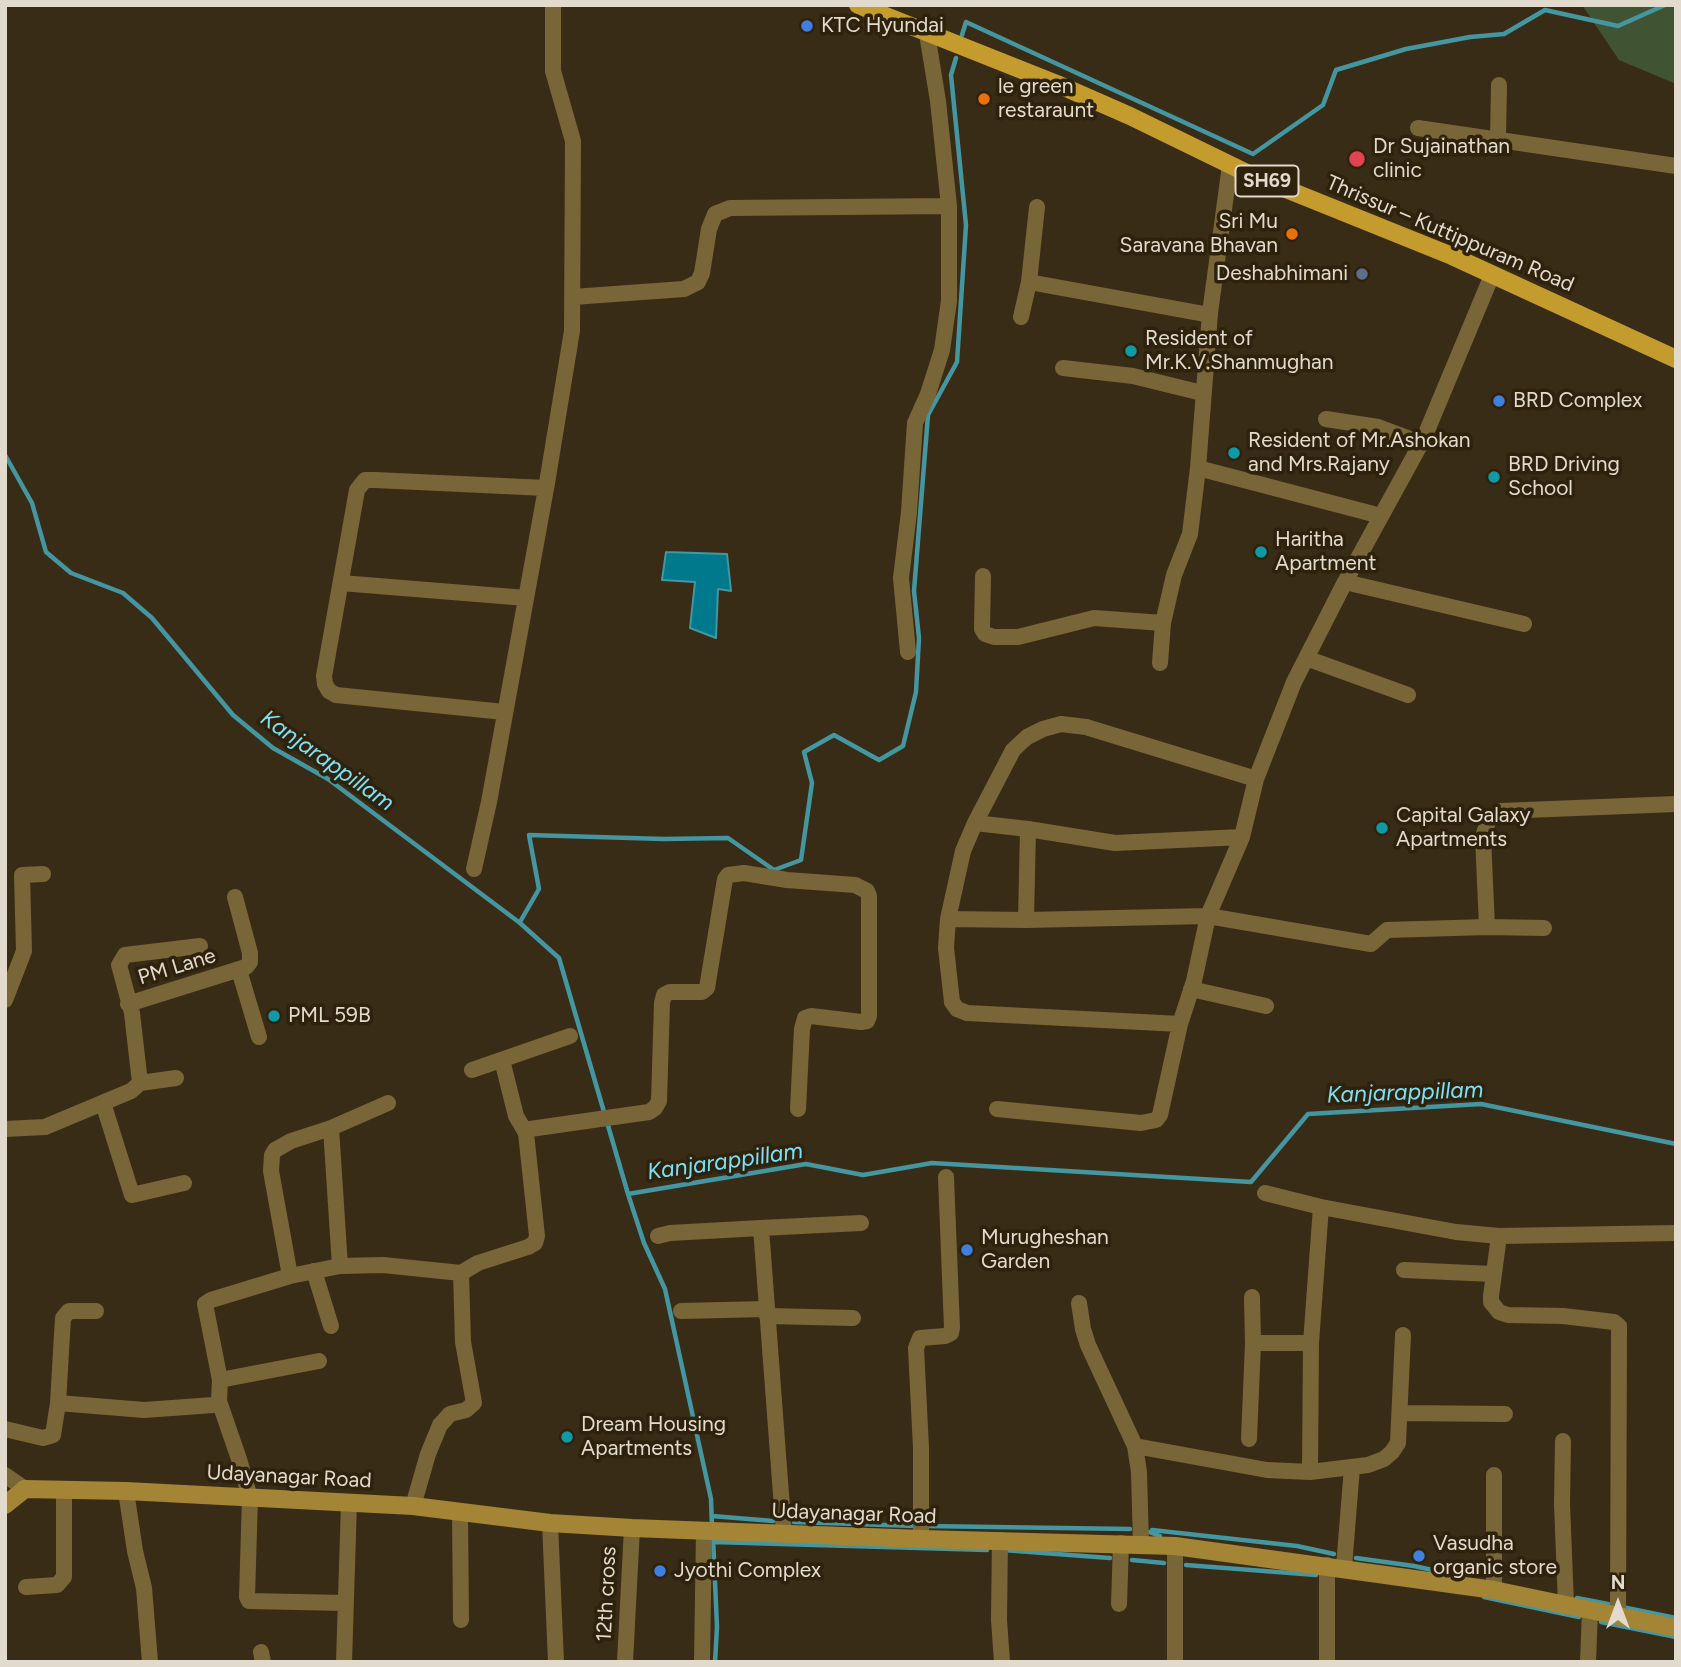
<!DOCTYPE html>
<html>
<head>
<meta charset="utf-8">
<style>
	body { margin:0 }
	#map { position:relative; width:1681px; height:1667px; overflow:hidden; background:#392c17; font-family:Figtree,sans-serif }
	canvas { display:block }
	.frame { position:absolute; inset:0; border:7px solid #e3dace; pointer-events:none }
	.north { position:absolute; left:1583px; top:1569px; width:70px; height:70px; -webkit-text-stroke:5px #2f220d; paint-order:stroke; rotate:0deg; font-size:19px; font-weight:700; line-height:28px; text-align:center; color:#e3dace }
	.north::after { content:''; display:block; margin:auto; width:24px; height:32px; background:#e3dace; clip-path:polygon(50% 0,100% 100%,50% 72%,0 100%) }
</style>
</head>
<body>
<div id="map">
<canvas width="1681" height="1667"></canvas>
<div class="frame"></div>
<div class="north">N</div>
</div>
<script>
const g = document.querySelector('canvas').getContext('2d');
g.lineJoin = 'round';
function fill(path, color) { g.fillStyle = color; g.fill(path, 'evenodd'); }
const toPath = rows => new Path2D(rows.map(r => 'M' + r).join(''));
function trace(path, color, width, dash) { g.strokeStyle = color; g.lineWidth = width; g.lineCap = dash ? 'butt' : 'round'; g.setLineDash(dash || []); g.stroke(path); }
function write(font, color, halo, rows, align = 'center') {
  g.font = font + ' Figtree,sans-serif'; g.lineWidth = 7; g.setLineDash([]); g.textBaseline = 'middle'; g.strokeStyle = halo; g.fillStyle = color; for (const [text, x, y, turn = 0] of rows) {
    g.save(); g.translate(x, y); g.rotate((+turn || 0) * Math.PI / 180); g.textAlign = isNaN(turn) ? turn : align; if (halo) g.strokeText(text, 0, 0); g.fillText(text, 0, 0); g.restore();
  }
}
fill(toPath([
	[1582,5,1676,5,1676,84,1619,60]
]), '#405333');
const water = toPath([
	[666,552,727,554,731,591,718,589,716,638,690,628,695,582,662,580,666,552]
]);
fill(water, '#00798c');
trace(water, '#4496a0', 2);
trace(toPath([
	[962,35,966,22,1253,154,1323,105,1336,70,1406,49,1470,37,1504,34,1545,10,1618,26,1665,5],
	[5,455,32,503,46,552,71,573,123,593,152,618,233,715,273,748,328,779,520,923,559,958,628,1194,806,1164,863,1175,932,1163,1251,1182,1308,1114,1481,1104,1676,1144],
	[520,922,539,889,529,835,664,839,728,838,774,870,801,860,812,783,804,752,834,735,879,760,903,746,916,692,919,638,914,591,928,415,957,362,966,225,951,75,956,58],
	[628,1194,644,1243,665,1289,711,1499,712,1528],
	[712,1516,773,1521],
	[794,1522,916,1526],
	[925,1526,1130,1529],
	[1152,1530,1297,1546,1334,1554],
	[1149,1532,1160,1536],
	[713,1537,717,1627,715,1662],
	[713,1542,987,1550],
	[1003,1550,1110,1558],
	[1356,1558,1414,1566,1469,1578],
	[1132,1560,1164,1563],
	[1186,1565,1316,1575],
	[1484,1597,1579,1617],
	[1577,1598,1608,1604],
	[1622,1607,1676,1618],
	[1601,1622,1676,1637]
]), '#4496a0', 4.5);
trace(toPath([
	[1418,128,1676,166],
	[1498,138,1499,85],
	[1037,207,1029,282,1210,315],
	[573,297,684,289,698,282,702,273,709,229,715,214,730,208,949,206],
	[1021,317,1029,282],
	[1063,368,1133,376,1202,393],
	[1326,419,1378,427,1421,443],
	[1198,468,1381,516],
	[983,576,982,629,985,634,994,637,1018,637,1094,618,1163,623,1174,575,1190,534,1198,468,1210,313,1230,165],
	[1345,582,1524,624],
	[341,583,526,598],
	[908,652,901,578,909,512,915,423,928,394,942,350,949,301,949,206,938,101,927,34],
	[1306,658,1408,695],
	[1160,663,1163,623],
	[504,712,336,695,329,691,325,684,324,676,357,490,365,480,375,480,546,488],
	[975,823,1013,750,1027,737,1043,729,1061,724,1086,727,1256,779],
	[1028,829,975,823,963,851,948,919,946,948,952,1002,957,1009,967,1013,1180,1024],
	[1242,837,1115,843,1028,829,1026,920,1208,916,1242,837,1256,779,1294,682,1345,582,1424,438,1492,275],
	[474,869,489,802,547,483,572,331,573,141,553,71,553,5],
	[948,919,1026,920],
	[1487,927,1544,928],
	[239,970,259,1037],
	[1191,989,1266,1006],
	[5,1000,24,951,22,875,43,874],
	[128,1004,246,967,250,962,250,953,235,897],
	[502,1060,516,1116,526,1133],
	[472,1070,570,1036],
	[140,1083,176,1078],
	[103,1103,132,1195,184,1183],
	[997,1109,1141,1123,1156,1120,1160,1115,1180,1024,1194,981,1208,916,1371,944,1387,930,1487,927,1483,837,1488,821,1501,811,1676,804],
	[5,1129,45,1127,131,1091,140,1083,132,1013,119,965,125,955,200,946],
	[1265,1193,1321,1207],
	[761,1228,861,1223],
	[658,1236,670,1233,761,1228,784,1534],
	[1499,1236,1491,1296,1491,1302,1499,1312,1508,1315,1563,1316,1614,1322,1619,1326,1618,1615],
	[340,1266,383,1265,461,1273],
	[1404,1270,1493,1274],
	[314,1271,331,1326],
	[290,1276,271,1171,272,1155,275,1150,291,1141,331,1128,388,1103],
	[1079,1303,1083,1329,1088,1345,1135,1446,1139,1472,1141,1544],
	[96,1311,69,1311,63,1318,58,1403,144,1410,214,1405,219,1401,220,1380,205,1304,211,1300,290,1276,340,1266,331,1128],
	[681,1311,766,1309],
	[767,1316,853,1318],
	[1403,1335,1398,1443,1392,1452,1384,1459,1368,1465,1310,1472,1311,1343,1321,1207,1456,1232,1499,1236,1676,1233],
	[1253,1343,1311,1343],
	[220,1380,319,1361],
	[219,1401,239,1459,250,1498,247,1597,249,1601,345,1603],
	[1400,1413,1505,1414],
	[5,1429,43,1438,53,1435,58,1403],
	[1249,1439,1253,1343,1252,1297],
	[1563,1441,1562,1504,1566,1605],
	[1135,1446,1267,1470,1310,1472],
	[5,1475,25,1489],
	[1494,1475,1494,1590],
	[126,1491,135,1551,144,1588,150,1662],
	[413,1506,428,1454,440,1425,450,1414,466,1410,474,1403,463,1342,461,1273,478,1263,528,1247,535,1243,537,1236,526,1133,530,1129,649,1112,655,1108,659,1101,662,1003,664,995,670,992,702,992,707,988,725,879,728,875,744,873,787,880,855,885,867,891,869,896,869,1016,867,1021,861,1022,811,1016,805,1018,802,1029,798,1109],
	[460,1512,461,1620],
	[550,1523,556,1662],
	[921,1539,921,1448,916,1348,920,1338,945,1336,951,1333,952,1328,946,1177],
	[1000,1540,999,1620,1002,1662],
	[1327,1565,1327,1662],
	[1344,1567,1352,1467],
	[26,1587,57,1585,64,1577,64,1490],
	[1119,1604,1121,1543],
	[261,1652,263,1662],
	[344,1662,349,1503],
	[625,1662,632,1528],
	[702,1662,704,1531],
	[1175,1662,1175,1546],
	[1588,1662,1590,1610]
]), '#796638', 16);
trace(toPath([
	[24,1489,126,1491,413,1506,550,1523,632,1528,921,1539,1175,1546,1494,1590,1676,1628],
	[5,1505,25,1489]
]), '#a38535', 18);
trace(toPath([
	[858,5,1057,84,1130,116,1251,175,1452,256,1676,359]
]), '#c49c2e', 18);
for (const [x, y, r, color] of [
	[807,26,7,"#3f7fe0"],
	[984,99,7,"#e8710a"],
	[1357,159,9,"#e0444e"],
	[1292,234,7,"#e8710a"],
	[1362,274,7,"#5c6f8a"],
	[1131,351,7,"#0f9aa8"],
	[1499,401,7,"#3f7fe0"],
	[1234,453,7,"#0f9aa8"],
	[1494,477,7,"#0f9aa8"],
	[1261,552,7,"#0f9aa8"],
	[1382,828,7,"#0f9aa8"],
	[274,1016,7,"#0f9aa8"],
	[967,1250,7,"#3f7fe0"],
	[567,1437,7,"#0f9aa8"],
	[1419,1556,7,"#3f7fe0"],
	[660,1571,7,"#3f7fe0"]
]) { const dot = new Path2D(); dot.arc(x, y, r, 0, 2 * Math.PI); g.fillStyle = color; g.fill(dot); trace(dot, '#2f220d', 2.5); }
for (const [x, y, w] of [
	[1267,181,63]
]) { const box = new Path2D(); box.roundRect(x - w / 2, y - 15.5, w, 31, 5); g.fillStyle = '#2f220d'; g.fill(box); trace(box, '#e3dace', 2); }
write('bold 19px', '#e3dace', null, [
	["SH69",1267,181]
]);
write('21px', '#e3dace', '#2f220d', [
	["KTC Hyundai",821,26],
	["le green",998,87],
	["restaraunt",998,111],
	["Dr Sujainathan",1373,147],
	["clinic",1373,171],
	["Sri Mu",1278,222,"right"],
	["Saravana Bhavan",1278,246,"right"],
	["Deshabhimani",1348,274,"right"],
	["Resident of",1145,339],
	["Mr.K.V.Shanmughan",1145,363],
	["BRD Complex",1513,401],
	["Resident of Mr.Ashokan",1248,441],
	["and Mrs.Rajany",1248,465],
	["BRD Driving",1508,465],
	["School",1508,489],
	["Haritha",1275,540],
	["Apartment",1275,564],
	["Capital Galaxy",1396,816],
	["Apartments",1396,840],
	["PML 59B",288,1016],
	["Murugheshan",981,1238],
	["Garden",981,1262],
	["Dream Housing",581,1425],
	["Apartments",581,1449],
	["Vasudha",1433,1544],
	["organic store",1433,1568],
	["Jyothi Complex",674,1571]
], 'left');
write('21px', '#e3dace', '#2f220d', [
	["Thrissur – Kuttippuram Road",1450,234,23],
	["PM Lane",177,967,-17],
	["Udayanagar Road",289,1477,3],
	["Udayanagar Road",854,1514,2],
	["12th cross",607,1594,-87]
]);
write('italic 23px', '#7ce0f6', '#2f220d', [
	["Kanjarappillam",327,761,35],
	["Kanjarappillam",1405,1093,-2],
	["Kanjarappillam",725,1162,-8]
]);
</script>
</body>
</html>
